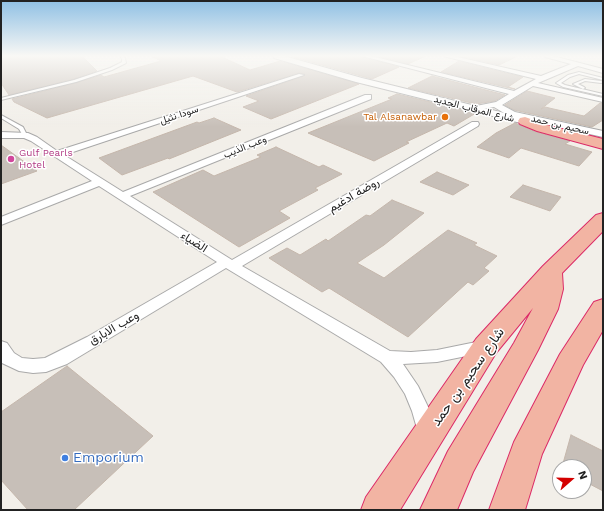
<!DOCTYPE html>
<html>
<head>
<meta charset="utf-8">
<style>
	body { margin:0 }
	#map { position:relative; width:604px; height:511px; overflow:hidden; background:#f2efe9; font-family:"Work Sans",sans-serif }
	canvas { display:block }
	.frame { position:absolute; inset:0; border:2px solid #222; pointer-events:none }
	.north { position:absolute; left:552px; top:459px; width:40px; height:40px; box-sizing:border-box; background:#fff; border:1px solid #a7a7a7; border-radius:50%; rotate:70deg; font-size:11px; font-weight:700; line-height:16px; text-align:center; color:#222 }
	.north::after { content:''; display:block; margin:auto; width:14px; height:18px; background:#d40000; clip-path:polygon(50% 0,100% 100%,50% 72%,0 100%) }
</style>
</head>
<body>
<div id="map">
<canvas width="604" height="511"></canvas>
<div class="frame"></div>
<div class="north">N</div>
</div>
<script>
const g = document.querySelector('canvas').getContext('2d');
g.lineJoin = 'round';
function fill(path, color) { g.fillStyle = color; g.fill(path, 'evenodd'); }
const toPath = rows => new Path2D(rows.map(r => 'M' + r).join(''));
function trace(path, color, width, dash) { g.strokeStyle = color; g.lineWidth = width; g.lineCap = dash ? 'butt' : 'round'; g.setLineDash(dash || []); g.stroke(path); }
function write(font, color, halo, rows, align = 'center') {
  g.font = font + ' "Work Sans",Vazirmatn,sans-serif'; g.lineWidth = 3; g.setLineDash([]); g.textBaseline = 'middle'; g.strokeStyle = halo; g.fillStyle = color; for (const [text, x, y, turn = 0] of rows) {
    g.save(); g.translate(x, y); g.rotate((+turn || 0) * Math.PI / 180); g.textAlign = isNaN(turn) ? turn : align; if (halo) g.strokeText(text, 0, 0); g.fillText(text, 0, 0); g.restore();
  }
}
const building = toPath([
	[1,56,82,56,97,71,74,79,9,95,1,83,1,56],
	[151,56,220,56,250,70,280,61,359,84,271,119,243,107,259,101,246,96,304,76,305,74,299,73,237,92,193,76,47,118,14,102,12,99,76,83,101,75,104,77,161,61,151,56],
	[298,56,361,56,362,57,399,67,372,79,293,57,298,56],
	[376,56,426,56,408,64,376,56],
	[458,56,518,56,499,65,458,56],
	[459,61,490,69,523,77,508,87,515,89,514,89,441,72,459,61],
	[432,76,505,95,495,101,476,104,408,88,432,76],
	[527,91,555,98,541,109,545,107,584,116,600,103,603,103,603,120,592,127,514,110,505,105,527,91],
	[397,94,476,113,454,126,447,123,406,142,409,143,374,161,308,133,392,99,388,98,397,94],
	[214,118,241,130,169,159,168,158,122,175,99,158,197,122,199,123,214,118],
	[515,123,536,132,570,141,565,144,592,152,579,166,521,148,509,158,477,147,496,133,515,123],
	[1,145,37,171,1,184,1,145],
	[276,147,319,167,323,165,342,174,315,188,318,190,279,211,290,218,239,247,153,192,203,170,214,176,261,157,257,155,276,147],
	[437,172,469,185,453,195,420,182,437,172],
	[523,185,561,197,550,211,510,197,523,185],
	[392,200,424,213,384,245,357,263,384,278,448,230,477,243,474,245,497,256,484,268,489,271,473,285,468,282,408,337,329,288,322,292,269,258,287,248,300,255,326,239,328,241,366,215,370,216,392,200],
	[67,366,153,436,74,510,28,510,1,480,1,412,67,366],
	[571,435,603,451,603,491,584,481,584,467,562,467,571,435]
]);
fill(building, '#c7bfb8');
trace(building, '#c4b6ab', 1);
const service = toPath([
	[120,56,123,56,125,58,126,63,112,70,76,82,1,100,1,98,74,80,110,68,122,62,122,59,120,56],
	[579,72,603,78,603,80,579,74,570,77,561,83,565,85,603,94,603,96,563,87,556,83,568,75,579,72],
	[585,79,601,81,603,82,601,83,585,81,578,84,584,87,585,88,583,89,573,84,585,79],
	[1,115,23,127,27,135,27,136,23,136,19,129,1,118,1,115]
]);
const minor = toPath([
	[362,56,371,56,514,91,536,79,443,56,453,56,541,76,571,64,545,57,544,56,553,56,603,69,603,73,578,66,538,83,603,98,603,102,533,86,502,105,515,112,603,131,603,137,509,116,494,107,471,111,471,107,496,102,509,94,362,56],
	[299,74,304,75,64,155,123,192,365,95,371,95,371,99,130,196,232,260,472,122,478,122,479,124,478,126,242,266,390,351,411,352,437,350,486,340,492,342,494,346,492,350,486,352,437,362,403,364,418,386,430,411,437,433,434,439,427,442,420,439,412,411,405,394,394,377,381,362,226,268,67,364,46,372,33,373,19,371,2,363,1,341,7,343,14,353,22,358,33,359,45,358,87,337,217,262,99,186,1,225,1,217,92,181,31,141,24,138,1,138,1,132,28,133,37,137,57,151,299,74]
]);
const tertiary = toPath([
	[273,56,284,56,362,78,545,123,546,125,541,128,356,82,274,58,273,56]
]);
const trunk = toPath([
	[525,117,547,125,603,139,603,149,537,131,520,124,518,121,520,118,525,117],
	[603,213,603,231,562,273,563,289,558,309,538,350,473,472,457,510,420,510,448,451,514,343,533,308,496,353,400,510,361,510,366,497,476,339,543,266,596,215,603,213],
	[603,299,603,330,583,365,542,454,525,510,489,510,514,442,560,354,594,302,603,299]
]);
trace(service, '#a9a9a9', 2);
trace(minor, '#a9a9a9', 2);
trace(tertiary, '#a9a9a9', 2);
trace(trunk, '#dc2a67', 2);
fill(service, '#fff');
fill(minor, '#fff');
fill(tertiary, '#fff');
fill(trunk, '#f2b4a3');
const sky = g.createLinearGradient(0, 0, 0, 127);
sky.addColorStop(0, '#8fc0e4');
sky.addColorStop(0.44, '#f9f8f5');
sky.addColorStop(1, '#f9f8f500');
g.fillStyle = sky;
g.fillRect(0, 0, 604, 127);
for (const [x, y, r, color] of [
	[445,117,4,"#e8710a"],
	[11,159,4,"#d1479c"],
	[65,458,4,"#3f7fe0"]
]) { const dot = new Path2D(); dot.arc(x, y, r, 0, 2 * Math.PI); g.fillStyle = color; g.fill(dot); trace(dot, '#fff', 1.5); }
write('10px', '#222', '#fff', [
	["شارع المرقاب الجديد",474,109,14],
	["سودا نثيل",179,115,-18],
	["سحيم بن حمد",560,125,13],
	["وعب الذيب",245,147,-22]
]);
write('10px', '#c56008', '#fff', [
	["Tal Alsanawbar",437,117]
], 'right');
write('10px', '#b23c85', '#fff', [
	["Gulf Pearls",19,153],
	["Hotel",19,165]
], 'left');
write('12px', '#222', '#fff', [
	["روضة ادغيم",354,195,-30],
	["الضياء",194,242,32],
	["وعب الابارق",114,328,-30]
]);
write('14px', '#222', '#fff', [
	["شارع سحيم بن حمد",468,377,-55]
]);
write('14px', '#366cbe', '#fff', [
	["Emporium",73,458]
], 'left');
</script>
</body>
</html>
